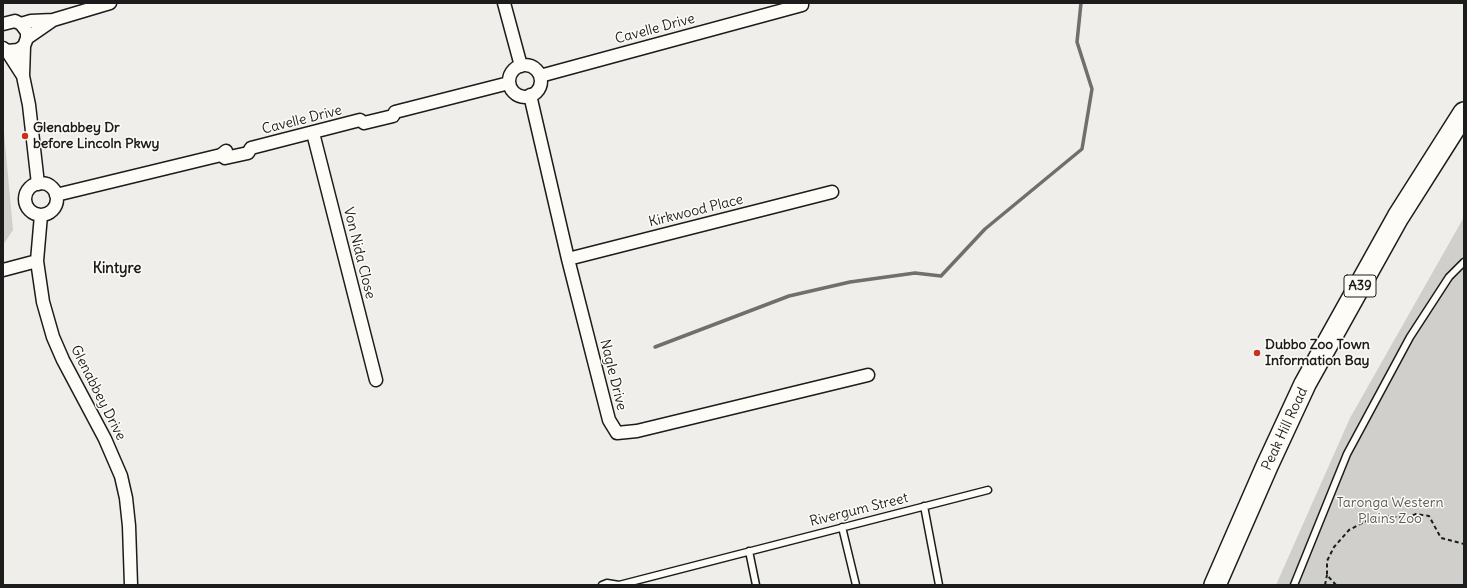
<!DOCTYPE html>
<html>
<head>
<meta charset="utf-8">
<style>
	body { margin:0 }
	#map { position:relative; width:1467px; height:588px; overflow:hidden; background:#f0eeea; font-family:Delius,sans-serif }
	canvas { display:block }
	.frame { position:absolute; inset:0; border:4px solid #1c1c1c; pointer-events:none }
</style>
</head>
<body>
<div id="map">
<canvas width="1467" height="588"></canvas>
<div class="frame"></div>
</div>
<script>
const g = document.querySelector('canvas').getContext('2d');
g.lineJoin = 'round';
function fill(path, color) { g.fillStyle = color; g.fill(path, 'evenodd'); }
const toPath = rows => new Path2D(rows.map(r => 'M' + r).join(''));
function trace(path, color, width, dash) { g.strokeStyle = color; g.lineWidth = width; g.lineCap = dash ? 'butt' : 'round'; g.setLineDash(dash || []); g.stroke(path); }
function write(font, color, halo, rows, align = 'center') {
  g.font = font + ' Delius,sans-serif'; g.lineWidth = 3; g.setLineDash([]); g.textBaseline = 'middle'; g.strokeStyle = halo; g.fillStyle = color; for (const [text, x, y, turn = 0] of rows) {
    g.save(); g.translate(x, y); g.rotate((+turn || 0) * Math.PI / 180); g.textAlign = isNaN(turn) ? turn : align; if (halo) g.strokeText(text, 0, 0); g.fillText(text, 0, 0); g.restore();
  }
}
fill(toPath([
	[4,132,13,230,3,245,3,133],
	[1464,217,1464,585,1276,585,1350,418]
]), '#d0cfcc');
trace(toPath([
	[655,347,789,296,850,282,915,273,941,276,985,229,1082,149,1092,89,1077,42,1081,3]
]), '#706f6d', 3.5);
const lane = toPath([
	[924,506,939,585],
	[842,527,856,585],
	[749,551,756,585],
	[602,585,607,583,619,585,988,490],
	[1294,585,1347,454,1410,337,1449,277,1464,262]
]);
const street = toPath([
	[504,3,521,66],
	[3,24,15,21,21,24,27,32,27,38,24,46,18,50,7,51,3,48],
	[21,24,31,21,53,20,110,3],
	[27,38,53,20],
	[24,46,23,76,29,105,38,184],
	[7,51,23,76],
	'509 81a16 16 0 1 1 32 0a16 16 0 1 1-32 0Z',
	[540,76,802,5],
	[530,95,568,259,609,420,617,433,637,431,868,375],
	[313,133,376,380],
	[221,155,225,158,248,153,251,148,360,120,364,123,393,116,395,112,509,83],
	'25 199a16 16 0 1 1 32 0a16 16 0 1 1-32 0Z',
	[56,195,221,155,226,151],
	[41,215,37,261,43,302,53,337,63,360,105,439,121,476,126,498,129,526,131,585],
	[568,259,832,192],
	[3,270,37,261]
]);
const highway = toPath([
	[1215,585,1267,466,1305,384,1398,217,1464,113]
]);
trace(lane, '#1c1c1c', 9);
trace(street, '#1c1c1c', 15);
trace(highway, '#1c1c1c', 24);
trace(toPath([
	[1325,585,1327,575],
	[1336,585,1327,575,1327,561,1334,547,1349,530,1364,522,1384,516,1407,518,1416,514,1429,516,1441,538,1464,544]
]), '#1c1c1c', 2, [4, 3]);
trace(lane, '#fdfcf7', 6);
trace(street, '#fdfcf7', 12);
trace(highway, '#fdfcf7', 21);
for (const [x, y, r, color] of [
	[25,136,4,"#c8321e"],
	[1257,353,4,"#c8321e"]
]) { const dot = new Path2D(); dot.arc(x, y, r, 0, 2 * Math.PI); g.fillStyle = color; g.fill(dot); trace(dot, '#fdfcf7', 1.5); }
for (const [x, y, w] of [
	[1360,286,32]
]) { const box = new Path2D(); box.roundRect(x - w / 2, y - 11, w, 22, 3); g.fillStyle = '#fdfcf7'; g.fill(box); trace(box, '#1c1c1c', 1); }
write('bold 13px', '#1c1c1c', null, [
	["A39",1360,286]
]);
write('14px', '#1c1c1c', '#fdfcf7', [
	["Cavelle Drive",655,29,-15],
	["Cavelle Drive",302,120,-14],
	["Kirkwood Place",696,211,-14],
	["Von Nida Close",359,253,76],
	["Nagle Drive",613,375,76],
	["Glenabbey Drive",98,393,63],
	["Peak Hill Road",1285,429,-65],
	["Rivergum Street",859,510,-14]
]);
write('bold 14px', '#1c1c1c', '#fdfcf7', [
	["Glenabbey Dr",33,128],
	["before Lincoln Pkwy",33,144],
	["Dubbo Zoo Town",1265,345],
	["Information Bay",1265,361]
], 'left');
write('14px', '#5b5b5a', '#fdfcf7', [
	["Taronga Western",1390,503],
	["Plains Zoo",1390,519]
]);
write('bold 15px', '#1c1c1c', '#fdfcf7', [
	["Kintyre",117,269]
]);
</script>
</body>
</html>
